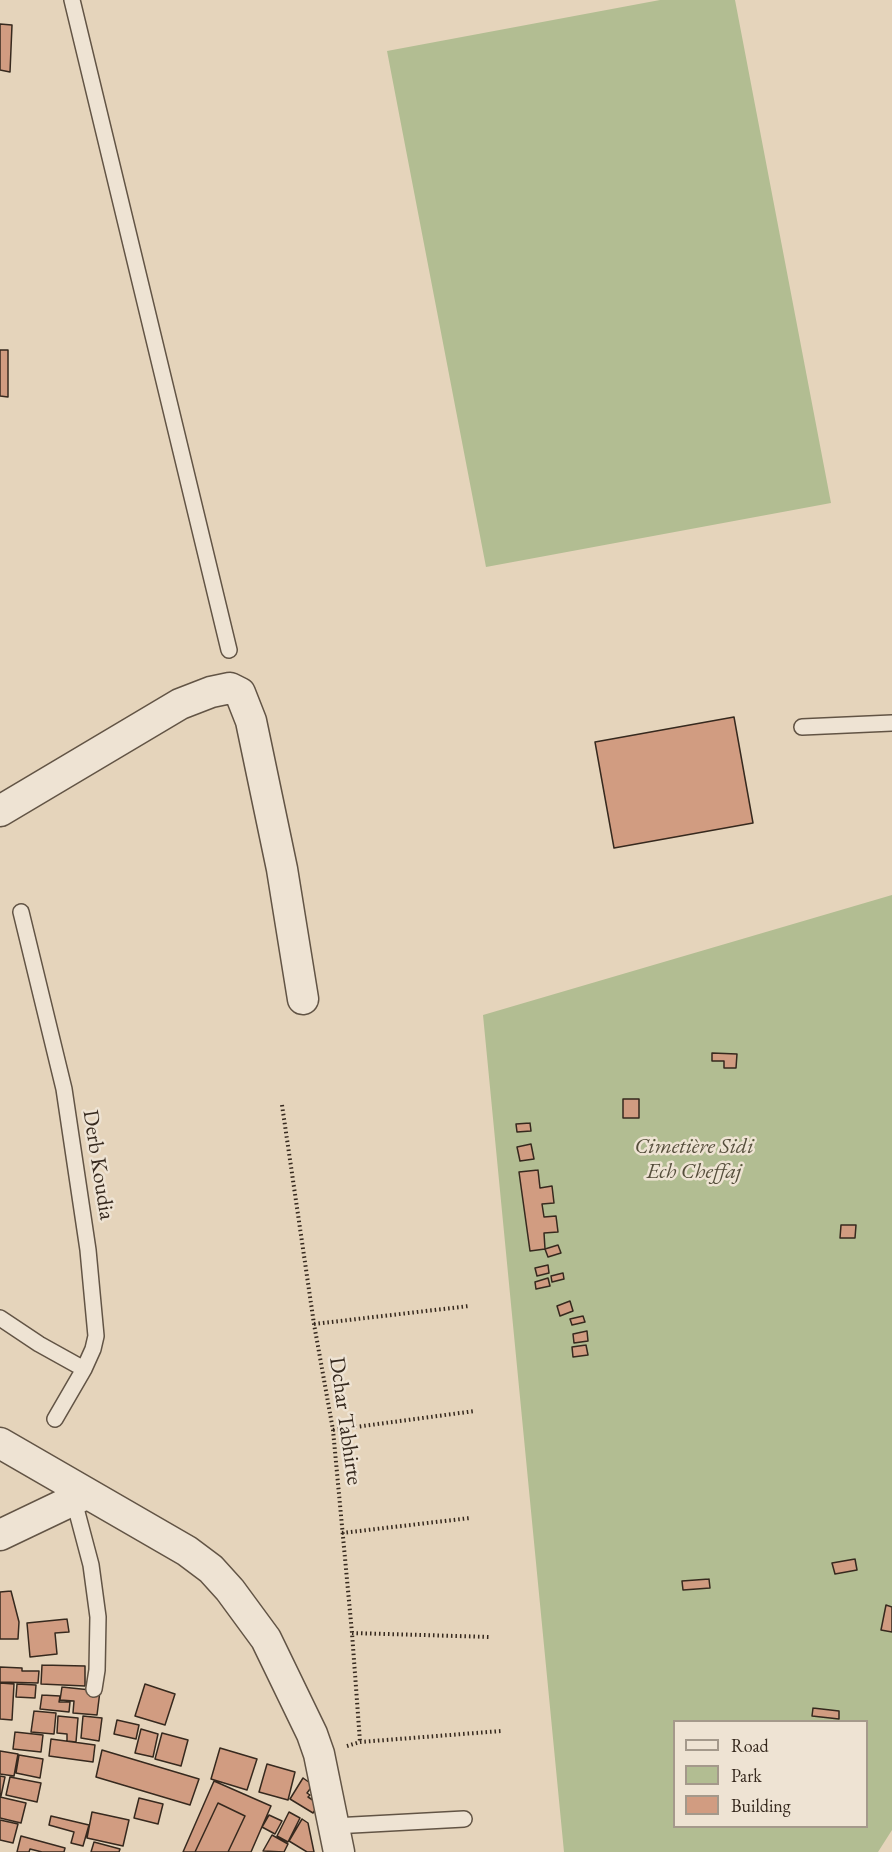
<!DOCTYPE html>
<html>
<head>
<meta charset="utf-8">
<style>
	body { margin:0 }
	#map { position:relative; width:892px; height:1852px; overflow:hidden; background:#e5d4bb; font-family:"EB Garamond",serif }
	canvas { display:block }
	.legend { position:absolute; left:673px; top:1720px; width:195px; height:108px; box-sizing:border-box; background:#eee3d3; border:2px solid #a4998b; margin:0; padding:8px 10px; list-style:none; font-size:18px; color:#36291e }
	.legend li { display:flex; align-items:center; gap:12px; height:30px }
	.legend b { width:30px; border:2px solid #a4998b }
</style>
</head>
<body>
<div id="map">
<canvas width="892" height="1852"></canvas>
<ul class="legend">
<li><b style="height:8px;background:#eee3d3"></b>Road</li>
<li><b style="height:16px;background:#b2bd92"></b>Park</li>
<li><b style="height:16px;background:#d19c81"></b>Building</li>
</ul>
</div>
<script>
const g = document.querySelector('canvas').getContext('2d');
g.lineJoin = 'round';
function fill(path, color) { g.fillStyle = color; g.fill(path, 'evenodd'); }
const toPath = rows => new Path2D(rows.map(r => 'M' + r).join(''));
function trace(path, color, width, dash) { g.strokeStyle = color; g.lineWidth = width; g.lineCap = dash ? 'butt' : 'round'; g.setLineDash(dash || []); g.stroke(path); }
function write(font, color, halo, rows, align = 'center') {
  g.font = font + ' "EB Garamond",serif'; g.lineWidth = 5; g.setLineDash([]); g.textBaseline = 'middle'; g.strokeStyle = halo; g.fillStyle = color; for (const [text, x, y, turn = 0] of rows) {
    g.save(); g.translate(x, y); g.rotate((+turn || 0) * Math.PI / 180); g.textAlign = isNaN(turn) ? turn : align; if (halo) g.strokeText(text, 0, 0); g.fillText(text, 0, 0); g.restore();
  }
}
fill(toPath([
	[660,0,735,0,831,503,486,567,387,51],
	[892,895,892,1830,878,1852,564,1852,483,1015],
	[674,1722,866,1722,866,1826,674,1826]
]), '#b2bd92');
const building = toPath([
	[0,24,12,25,10,72,0,70,0,24],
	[0,350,8,350,8,397,0,396,0,350],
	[734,717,753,823,614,848,595,742,734,717],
	[712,1053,737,1054,736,1068,724,1068,724,1061,712,1061,712,1053],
	[623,1099,639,1099,639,1118,623,1118,623,1099],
	[530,1123,531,1131,517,1132,516,1124,530,1123],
	[531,1144,534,1159,520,1161,517,1147,531,1144],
	[538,1170,540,1188,552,1186,554,1203,542,1204,544,1217,556,1216,558,1232,544,1233,545,1249,530,1251,519,1172,538,1170],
	[841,1225,856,1225,855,1238,840,1238,841,1225],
	[558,1245,561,1253,548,1257,545,1249,558,1245],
	[548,1265,549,1273,537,1276,535,1268,548,1265],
	[563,1273,564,1279,552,1282,551,1276,563,1273],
	[548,1278,550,1286,536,1289,535,1282,548,1278],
	[570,1301,573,1311,560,1316,557,1306,570,1301],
	[583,1316,585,1322,572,1325,570,1319,583,1316],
	[587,1331,588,1341,574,1343,573,1334,587,1331],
	[586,1345,588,1355,573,1357,572,1347,586,1345],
	[855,1559,857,1570,835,1574,832,1563,855,1559],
	[709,1579,710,1588,683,1590,682,1581,709,1579],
	[11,1591,19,1622,18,1639,0,1639,0,1592,11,1591],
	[886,1605,892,1607,892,1632,881,1630,886,1605],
	[67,1619,69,1632,55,1633,57,1654,30,1657,27,1623,67,1619],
	[42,1665,85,1666,85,1686,41,1684,42,1665],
	[0,1667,22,1668,22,1671,39,1671,38,1683,0,1682,0,1667],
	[0,1683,14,1684,12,1720,0,1719,0,1683],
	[17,1684,36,1685,35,1698,16,1697,17,1684],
	[145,1684,175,1694,165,1725,135,1716,145,1684],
	[62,1687,100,1691,97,1715,73,1713,74,1701,60,1700,62,1687],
	[42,1695,60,1696,59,1702,70,1702,69,1712,40,1709,42,1695],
	[813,1708,839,1711,839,1719,812,1716,813,1708],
	[34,1711,56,1713,54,1734,31,1732,34,1711],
	[58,1716,78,1718,76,1742,67,1741,67,1734,57,1733,58,1716],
	[83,1716,102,1718,99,1741,81,1738,83,1716],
	[117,1720,139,1725,136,1739,114,1734,117,1720],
	[141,1729,158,1734,153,1757,135,1753,141,1729],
	[15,1732,43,1735,41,1752,13,1749,15,1732],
	[162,1733,188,1740,181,1766,155,1759,162,1733],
	[51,1739,95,1745,93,1762,49,1756,51,1739],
	[220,1748,257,1759,247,1790,211,1779,220,1748],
	[102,1750,199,1779,190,1805,96,1777,102,1750],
	[0,1751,18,1754,14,1776,0,1774,0,1751],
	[19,1755,43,1759,40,1778,16,1773,19,1755],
	[267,1764,295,1772,288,1800,259,1792,267,1764],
	[0,1776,5,1777,1,1796,0,1796,0,1776],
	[10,1777,41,1783,37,1802,6,1795,10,1777],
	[303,1778,313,1785,307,1793,310,1795,308,1797,319,1804,313,1813,290,1799,303,1778],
	[214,1781,271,1806,251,1852,228,1852,245,1816,218,1803,195,1852,183,1852,214,1781],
	[0,1797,26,1803,21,1823,0,1818,0,1797],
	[139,1798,163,1804,158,1824,134,1818,139,1798],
	[218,1803,245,1816,228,1852,195,1852,218,1803],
	[92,1812,129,1820,123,1846,87,1838,92,1812],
	[289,1812,300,1818,288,1842,277,1836,289,1812],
	[269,1815,282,1821,275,1834,262,1827,269,1815],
	[51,1816,89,1825,83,1846,71,1843,74,1832,49,1825,51,1816],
	[302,1819,308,1823,314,1852,307,1852,289,1841,302,1819],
	[0,1820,18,1824,13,1843,0,1840,0,1820],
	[272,1835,288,1844,284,1852,263,1851,272,1835],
	[21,1836,65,1848,64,1852,42,1852,30,1849,29,1852,17,1852,21,1836],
	[94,1842,120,1849,119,1852,91,1852,94,1842]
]);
fill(building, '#d19c81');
trace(building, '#36291e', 1.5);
const lane = toPath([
	[72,0,229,650],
	[802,727,892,723],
	[21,912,64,1089,88,1250,96,1336,93,1349,84,1369,55,1419],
	[0,1318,39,1344,84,1369],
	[74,1501,91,1565,98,1617,97,1670,94,1689],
	[334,1826,464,1819]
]);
const street = toPath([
	[0,811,180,704,211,692,230,688,240,693,251,721,282,869,303,999],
	[0,1443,187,1551,211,1569,230,1590,266,1639,312,1734,319,1754,339,1852],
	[0,1535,86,1494]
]);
trace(lane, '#625445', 18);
trace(street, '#625445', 33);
trace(toPath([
	[282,1105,314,1324,333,1430,352,1633,360,1742],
	[314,1324,469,1306],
	[333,1430,475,1411],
	[342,1533,470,1518],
	[352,1633,491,1637],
	[347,1746,360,1742,501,1731]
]), '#36291e', 4, [1.5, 3]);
trace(lane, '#eee3d3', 15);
trace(street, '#eee3d3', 30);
write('italic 22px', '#554e3b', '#eee3d3', [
	["Cimetière Sidi",694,1147],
	["Ech Cheffaj",694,1172]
]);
write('22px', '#36291e', '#eee3d3', [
	["Derb Koudia",98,1165,81],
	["Dchar Tabhirte",345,1421,82]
]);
</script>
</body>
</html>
